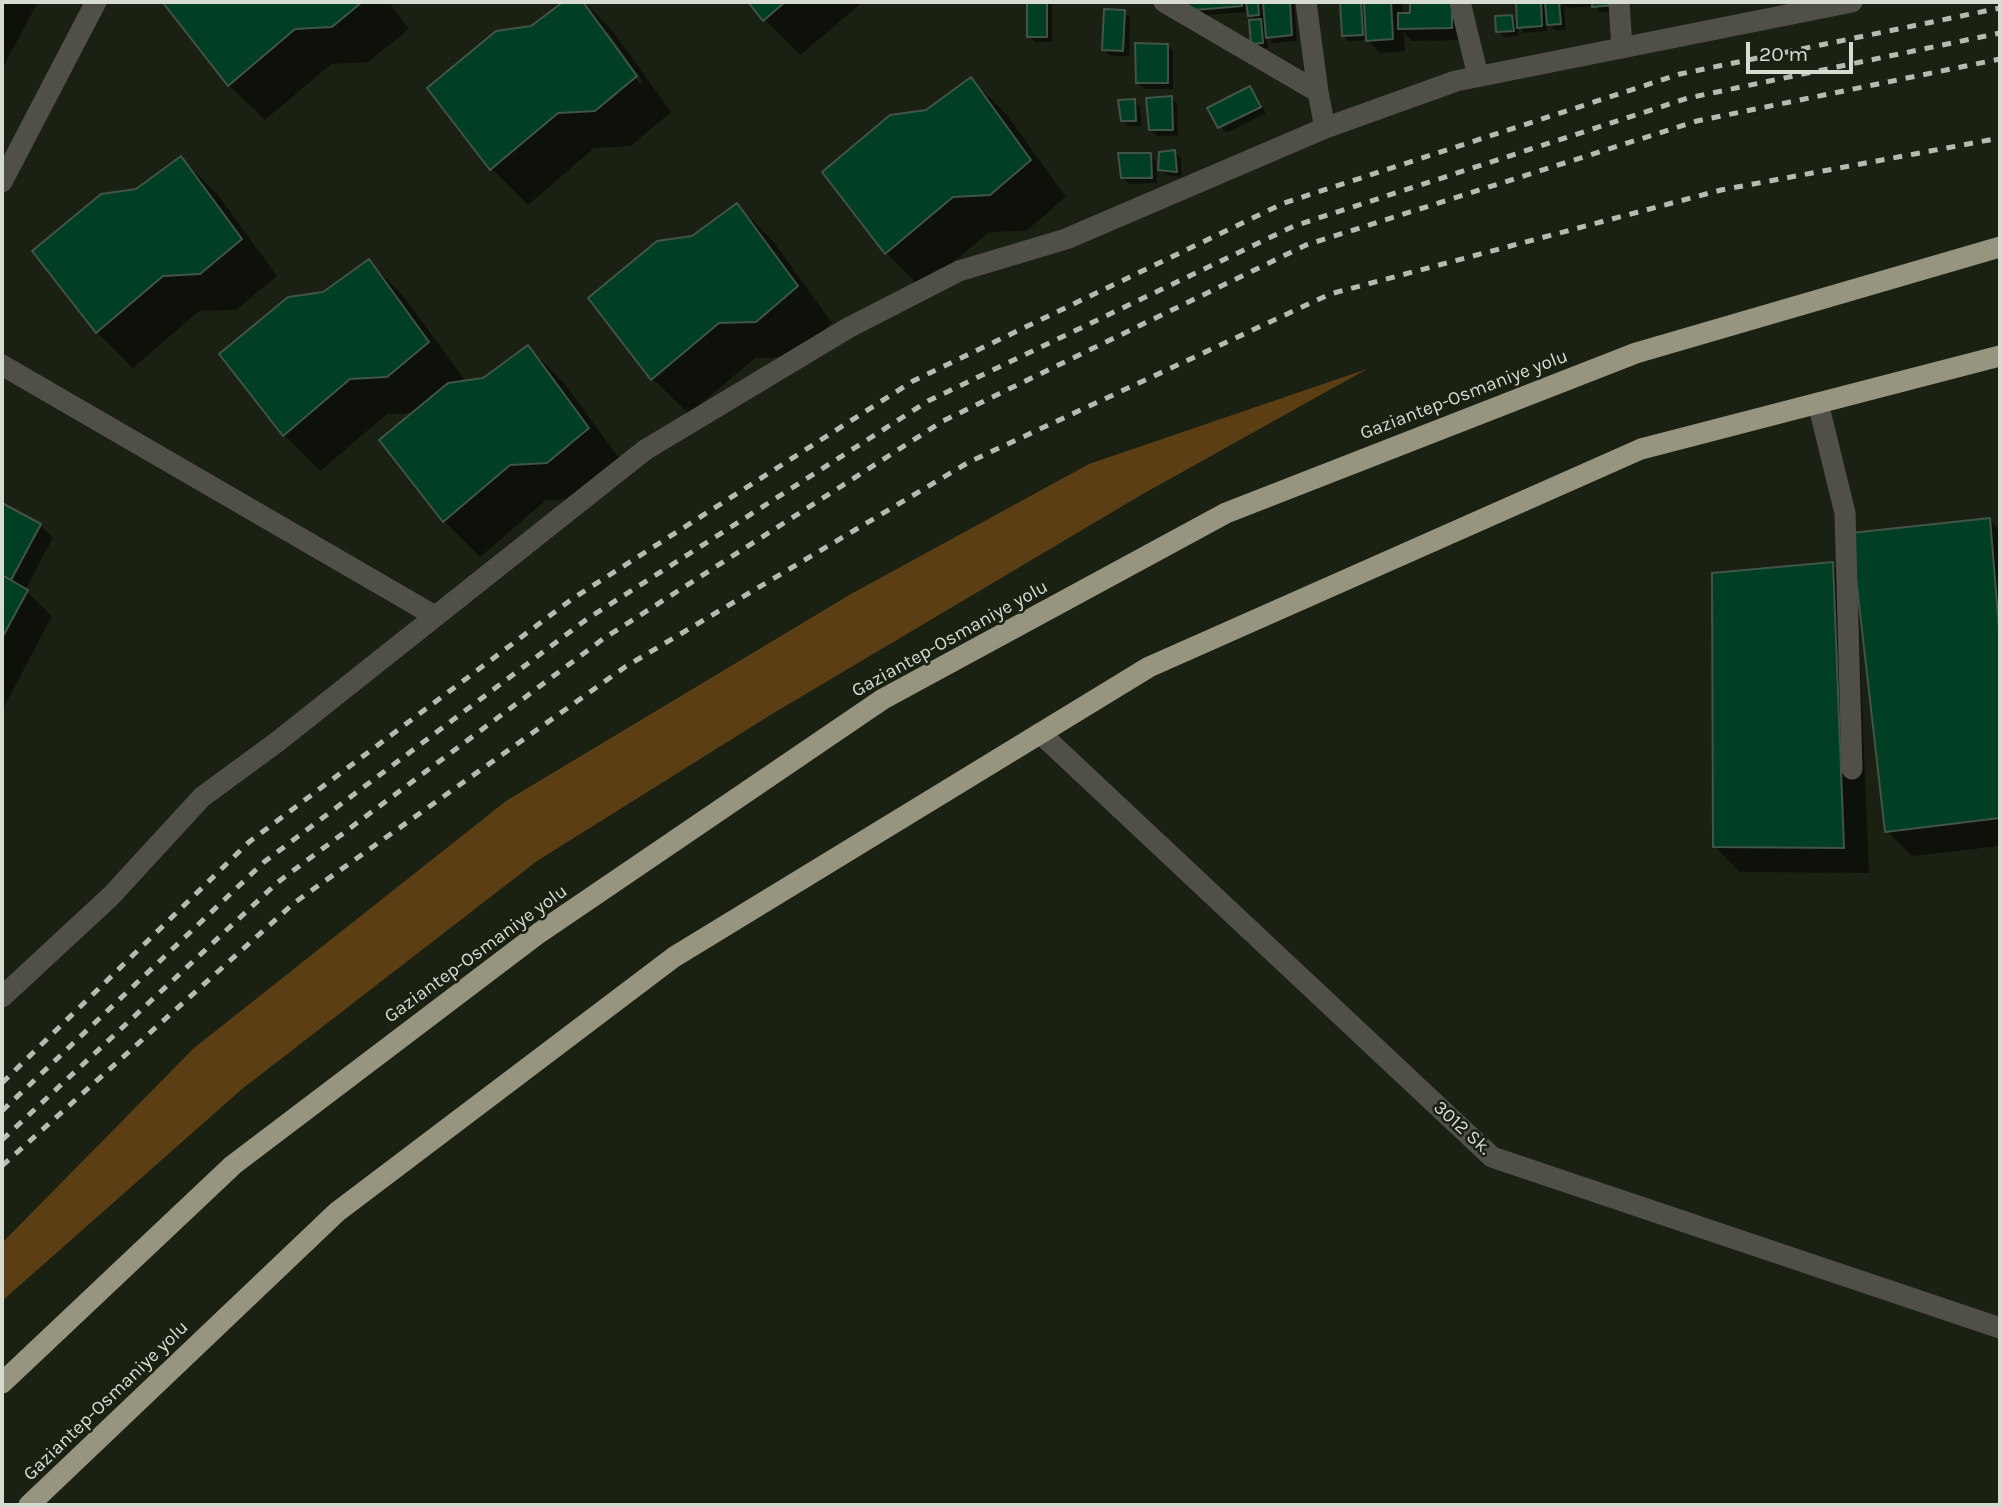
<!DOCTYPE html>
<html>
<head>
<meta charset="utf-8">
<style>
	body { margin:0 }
	#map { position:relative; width:2002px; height:1507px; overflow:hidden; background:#1a2112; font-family:Karla,sans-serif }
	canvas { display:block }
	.frame { position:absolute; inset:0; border:4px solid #d7dcd1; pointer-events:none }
	.scale { position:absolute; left:1746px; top:42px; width:107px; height:32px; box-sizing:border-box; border:4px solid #d7dcd1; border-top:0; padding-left:9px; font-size:21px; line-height:24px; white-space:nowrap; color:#d7dcd1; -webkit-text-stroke:5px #1a2112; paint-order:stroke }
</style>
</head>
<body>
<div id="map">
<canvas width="2002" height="1507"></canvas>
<div class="frame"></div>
<div class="scale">20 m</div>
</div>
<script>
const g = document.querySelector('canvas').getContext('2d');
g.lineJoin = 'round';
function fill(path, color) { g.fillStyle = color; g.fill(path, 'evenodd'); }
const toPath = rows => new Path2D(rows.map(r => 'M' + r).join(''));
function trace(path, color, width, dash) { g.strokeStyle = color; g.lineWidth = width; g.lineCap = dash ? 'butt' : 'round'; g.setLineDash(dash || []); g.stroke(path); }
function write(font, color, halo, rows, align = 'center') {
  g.font = font + ' Karla,sans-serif'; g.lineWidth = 5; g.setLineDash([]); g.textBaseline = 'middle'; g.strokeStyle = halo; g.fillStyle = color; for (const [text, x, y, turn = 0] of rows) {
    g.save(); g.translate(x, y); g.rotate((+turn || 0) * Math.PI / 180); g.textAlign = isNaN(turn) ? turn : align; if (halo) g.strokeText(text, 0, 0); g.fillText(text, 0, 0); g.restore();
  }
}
fill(toPath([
	[1367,369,1141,495,772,714,537,861,242,1089,2,1301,2,1243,194,1048,506,801,851,594,1089,464]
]), '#5c3e14');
fill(toPath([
	[2,2,38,2,2,69],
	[169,2,389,2,409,29,368,62,331,64,265,120,229,85,166,4],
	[566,2,584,2,612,30,671,112,631,146,594,148,528,205,492,169,429,88,532,28],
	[603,32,608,32,643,82,640,84],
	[751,2,863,2,800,55,764,19],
	[1029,2,1052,2,1052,42,1035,42,1029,36],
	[1184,2,1294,2,1297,41,1273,43,1267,37,1268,48,1259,49,1253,43,1255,21,1249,12,1191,16],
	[1342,2,1402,2,1403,15,1412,15,1412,2,1461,2,1464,40,1412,41,1404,33,1405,51,1380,53,1368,40,1349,41,1343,35],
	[1517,2,1558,3,1563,7,1562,2,1565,2,1565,4,1619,2,1620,11,1600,12,1594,6,1568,8,1564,4,1566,30,1555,30,1547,22,1547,31,1525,33,1518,26,1519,36,1504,37,1498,31,1511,16,1519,24],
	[1124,12,1130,18,1129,56,1110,56,1104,50],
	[1167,45,1173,51,1173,89,1144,89,1138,83],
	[971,79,1007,115,1066,197,1026,231,989,232,922,289,886,253,824,173,926,112],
	[1250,88,1256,94,1266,113,1226,133,1210,109],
	[1171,98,1177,104,1178,135,1157,136,1151,129],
	[1134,101,1140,107,1142,126,1129,126,1122,120],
	[1175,152,1181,158,1182,177,1166,175,1160,169],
	[1150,155,1156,161,1157,183,1129,184,1122,177],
	[181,158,217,194,277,276,236,310,199,311,133,368,97,332,137,191],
	[737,205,773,241,832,323,792,357,755,358,689,414,653,379,590,298,693,238],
	[369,261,404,297,464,379,458,384,484,380,528,347,564,383,624,465,583,499,546,500,480,557,444,521,381,441,415,413,387,414,320,471,284,435,222,355,324,294],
	[2,505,40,525,53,538,25,590,52,616,2,711],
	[1990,520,2000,530,2000,846,1912,856,1887,831,1861,603,1858,604,1869,873,1740,872,1714,846,1832,564,1860,592]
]), '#0007');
const building = toPath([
	[166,2,362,2,332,27,295,29,228,86,164,4,166,2],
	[563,2,583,2,637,76,595,111,558,113,490,170,427,88,496,31,531,26,563,2],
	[748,2,785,2,763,21,748,2],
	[1027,2,1047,2,1047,37,1027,37,1027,2],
	[1182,2,1242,2,1242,6,1183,11,1182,2],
	[1246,2,1258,2,1259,15,1248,16,1246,2],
	[1263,2,1290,2,1292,35,1266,38,1263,2],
	[1340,2,1361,2,1363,35,1342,36,1340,2],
	[1364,2,1391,2,1393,39,1366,41,1364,2],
	[1410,2,1452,2,1452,28,1398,29,1398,13,1410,13,1410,2],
	[1516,2,1541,2,1542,26,1517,28,1516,2],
	[1545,2,1559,2,1561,24,1547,25,1545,2],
	[1592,2,1615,2,1615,5,1592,7,1592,2],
	[1104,9,1125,10,1123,51,1102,50,1104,9],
	[1512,15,1514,31,1496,32,1495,16,1512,15],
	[1261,19,1263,43,1251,44,1249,20,1261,19],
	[1135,43,1168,44,1168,83,1136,83,1135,43],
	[971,77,1031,160,990,195,953,197,885,254,822,172,890,115,926,110,971,77],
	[1250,86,1261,107,1218,128,1207,108,1250,86],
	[1172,96,1173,130,1149,130,1146,98,1172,96],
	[1135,99,1136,121,1121,121,1118,100,1135,99],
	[1175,150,1177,172,1158,170,1159,152,1175,150],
	[1118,153,1151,153,1152,178,1121,178,1118,153],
	[181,156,242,239,200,274,163,276,96,333,32,251,101,194,136,189,181,156],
	[737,203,798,286,756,322,719,323,651,380,588,298,657,241,692,236,737,203],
	[369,259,429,342,387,377,350,379,283,436,219,354,288,297,323,292,369,259],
	[528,345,589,428,547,463,510,465,443,522,379,440,448,383,483,378,528,345],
	[2,503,41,524,11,580,2,575,2,503],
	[1990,518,2000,641,2000,818,1885,832,1851,533,1990,518],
	[1833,562,1844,848,1713,847,1712,573,1833,562],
	[2,575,28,590,2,638,2,575]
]);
fill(building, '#013f24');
trace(building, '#425448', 2);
trace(toPath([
	[1164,2,1318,92],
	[1306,2,1318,92,1325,128],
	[1460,2,1478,76],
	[1619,2,1622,48],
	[2,182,96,2],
	[2,365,435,616],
	[1818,403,1845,513,1852,769],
	[1040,733,1492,1157,2000,1328],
	[2,997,111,896,202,797,277,742,645,450,848,328,959,271,1066,239,1325,128,1456,81,1852,2]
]), '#515048', 21);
trace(toPath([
	[2,1383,233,1165,539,933,883,699,1226,513,1636,353,2000,247],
	[29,1505,337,1212,674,957,1149,667,1641,449,2000,356]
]), '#97947f', 21);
trace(toPath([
	[2,1083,249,842,572,599,913,381,1284,203,1680,74,2000,8],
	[2,1111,264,862,587,619,928,401,1294,226,1688,98,2000,33],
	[2,1140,278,882,603,639,943,421,1306,245,1697,121,2000,59],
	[2,1166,294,903,625,667,969,462,1330,294,1721,190,2000,138]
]), '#b6bbaf', 5, [9, 9]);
write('19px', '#d7dcd1', '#1a2112', [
	["Gaziantep-Osmaniye yolu",1464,395,-21],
	["Gaziantep-Osmaniye yolu",950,639,-29],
	["Gaziantep-Osmaniye yolu",476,954,-36],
	["3012 Sk.",1462,1128,42],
	["Gaziantep-Osmaniye yolu",106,1401,-44]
]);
</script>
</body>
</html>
